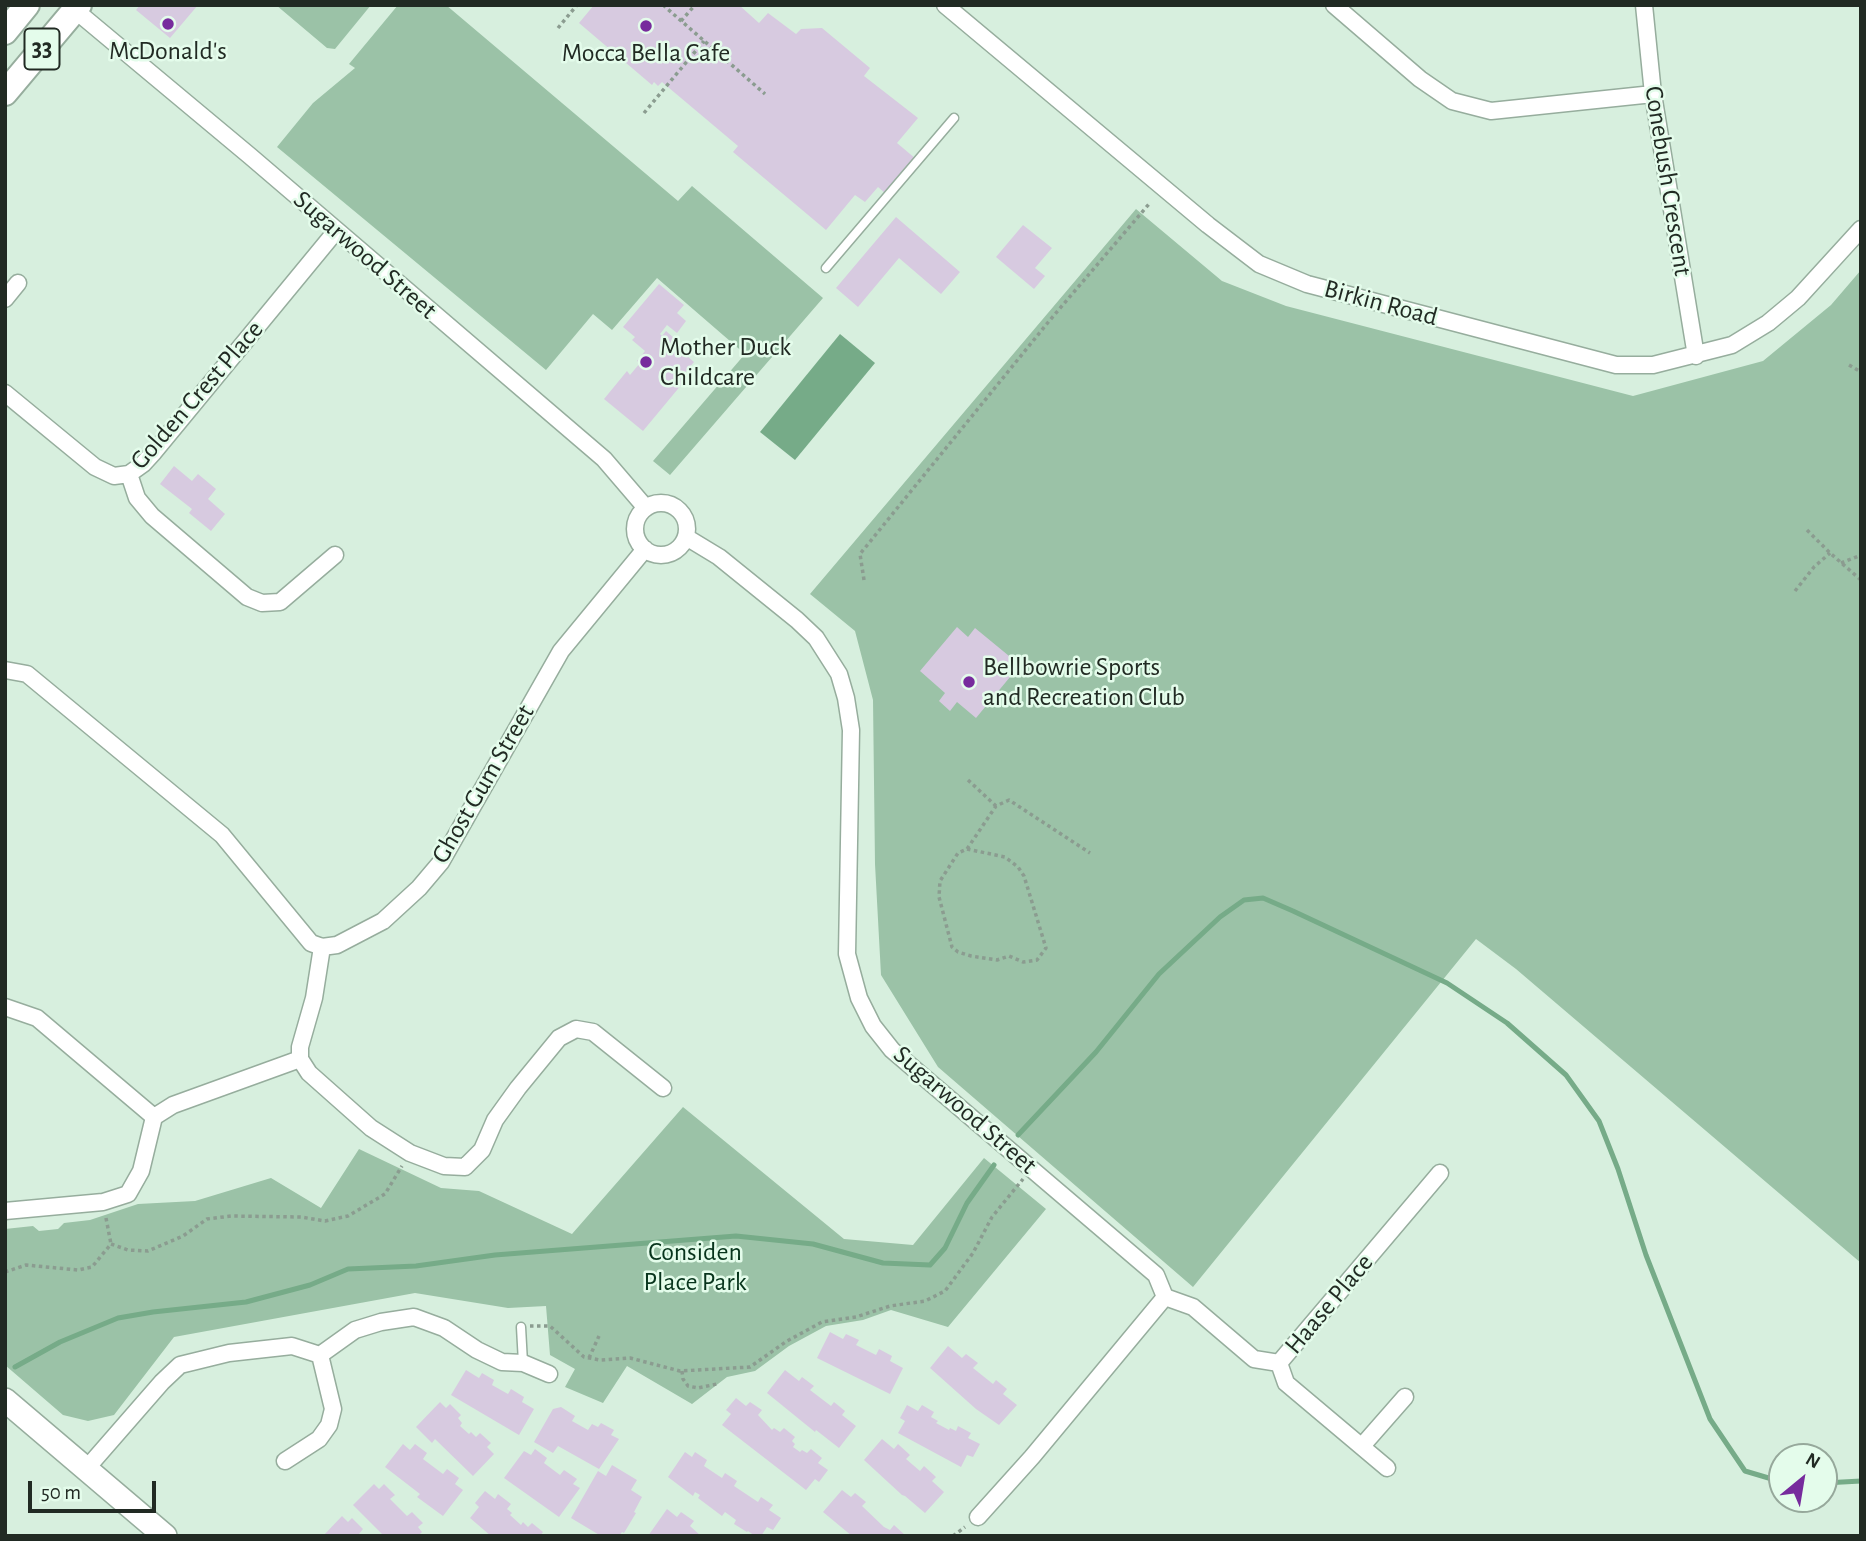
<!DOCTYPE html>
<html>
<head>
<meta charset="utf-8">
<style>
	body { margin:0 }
	#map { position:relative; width:1866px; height:1541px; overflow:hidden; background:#d7efde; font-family:"Alegreya Sans",sans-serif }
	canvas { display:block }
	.frame { position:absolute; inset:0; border:7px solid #212a23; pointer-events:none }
	.north { position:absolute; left:1768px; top:1443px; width:70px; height:70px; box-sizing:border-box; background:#e4fceb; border:2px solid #96a89b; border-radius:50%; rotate:30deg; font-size:19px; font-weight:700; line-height:28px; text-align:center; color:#212a23 }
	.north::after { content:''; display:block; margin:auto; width:24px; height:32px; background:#772b9d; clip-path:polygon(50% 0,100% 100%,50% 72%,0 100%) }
	.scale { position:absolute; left:28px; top:1481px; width:128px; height:32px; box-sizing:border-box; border:4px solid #212a23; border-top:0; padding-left:9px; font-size:21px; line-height:24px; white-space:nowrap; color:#212a23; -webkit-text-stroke:5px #e4fceb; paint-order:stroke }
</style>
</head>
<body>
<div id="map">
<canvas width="1866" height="1541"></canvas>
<div class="frame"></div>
<div class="north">N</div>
<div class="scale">50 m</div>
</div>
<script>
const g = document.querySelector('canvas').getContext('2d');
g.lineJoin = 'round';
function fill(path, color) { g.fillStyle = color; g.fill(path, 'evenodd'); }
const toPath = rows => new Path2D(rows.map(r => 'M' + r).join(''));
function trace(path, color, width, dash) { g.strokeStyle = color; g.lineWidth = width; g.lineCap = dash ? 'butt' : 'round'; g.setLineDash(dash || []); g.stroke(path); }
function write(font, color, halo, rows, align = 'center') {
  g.font = font + ' "Alegreya Sans",sans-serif'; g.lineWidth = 5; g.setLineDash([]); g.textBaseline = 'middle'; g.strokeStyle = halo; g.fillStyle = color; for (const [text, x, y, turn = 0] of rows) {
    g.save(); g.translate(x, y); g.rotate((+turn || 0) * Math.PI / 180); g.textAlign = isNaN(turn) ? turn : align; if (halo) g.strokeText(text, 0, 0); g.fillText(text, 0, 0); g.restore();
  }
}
fill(toPath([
	[276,5,371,5,335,49,327,48],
	[398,5,446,5,678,201,692,186,823,298,670,475,653,461,745,354,657,278,612,330,593,314,546,370,277,147,313,103,355,68,349,64],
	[1136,209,1222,281,1286,306,1633,396,1763,361,1831,305,1861,270,1861,1263,1516,969,1476,939,1193,1287,938,1067,881,975,875,864,873,700,855,631,810,594],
	[683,1107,844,1239,913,1245,984,1158,1046,1209,948,1327,891,1310,863,1320,826,1326,789,1346,755,1371,727,1377,692,1404,627,1366,603,1403,565,1387,575,1369,550,1355,546,1306,508,1308,415,1293,174,1337,114,1415,88,1421,63,1415,5,1365,5,1229,33,1226,39,1231,58,1229,64,1223,90,1220,138,1204,195,1201,271,1178,321,1208,359,1149,441,1188,479,1191,572,1234]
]), '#9bc2a7');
fill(toPath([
	[840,334,875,363,795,460,760,432]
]), '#76ab88');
trace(toPath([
	[1018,1135,1096,1052,1159,974,1220,917,1244,900,1263,898,1293,911,1447,983,1507,1023,1566,1075,1599,1121,1618,1169,1646,1255,1710,1419,1745,1471,1782,1482],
	[15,1367,60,1342,118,1318,153,1312,246,1302,310,1285,348,1269,416,1266,495,1255,736,1236,813,1244,883,1263,930,1265,945,1248,967,1203,994,1165],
	[1824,1483,1861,1481]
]), '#76ab88', 5);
fill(toPath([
	[140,5,198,5,170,38,136,10],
	[594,5,739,5,759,23,768,13,796,34,801,29,822,28,870,68,864,76,918,118,897,143,916,159,886,194,878,187,865,202,855,195,826,230,733,152,738,146,662,82,658,86,654,82,652,85,579,23],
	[896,217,960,272,941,294,899,258,858,307,836,288],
	[1023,225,1052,248,1035,268,1045,276,1034,289,996,257],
	[659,284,684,305,677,313,686,321,677,333,667,325,660,334,662,336,666,331,683,346,680,350,694,362,683,375,687,378,643,431,604,399,627,371,630,375,640,363,637,361,645,351,632,340,635,337,623,327],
	[174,466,192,481,198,474,216,489,208,499,225,514,211,531,189,513,192,509,160,484],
	[957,627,968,637,975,628,1020,665,976,718,957,702,950,711,939,701,945,693,920,671],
	[830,1332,843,1339,846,1334,859,1340,856,1345,876,1355,879,1349,892,1356,890,1361,903,1368,890,1394,817,1358],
	[948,1346,962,1358,966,1354,978,1363,973,1368,993,1384,996,1380,1007,1389,1003,1394,1017,1405,999,1425,976,1409,930,1368],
	[466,1370,479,1378,482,1373,494,1380,492,1385,508,1394,511,1389,524,1397,522,1402,534,1409,519,1435,451,1395],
	[785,1370,799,1381,802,1377,814,1386,810,1390,831,1406,834,1402,845,1411,842,1415,856,1426,839,1448,816,1430,815,1432,767,1393],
	[736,1398,746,1406,750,1402,762,1410,758,1415,772,1430,774,1428,780,1432,784,1428,795,1437,792,1441,795,1444,793,1447,800,1452,802,1450,807,1453,811,1449,822,1458,818,1463,828,1470,819,1482,815,1479,806,1490,722,1425,731,1414,726,1410],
	[440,1402,446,1408,450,1404,461,1415,458,1418,462,1423,460,1426,469,1434,471,1432,476,1437,480,1433,491,1443,487,1447,494,1454,473,1476,435,1439,432,1443,416,1427],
	[907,1405,918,1411,922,1405,934,1412,931,1417,938,1421,936,1423,949,1430,950,1428,956,1431,958,1426,971,1433,968,1438,980,1444,973,1457,967,1455,961,1467,898,1433,905,1421,900,1418],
	[561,1407,575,1416,572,1421,588,1430,592,1424,598,1427,601,1423,614,1430,611,1435,619,1439,599,1469,558,1446,553,1453,534,1442,553,1409],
	[882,1439,894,1449,898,1444,910,1455,906,1459,920,1471,924,1466,936,1477,932,1481,944,1492,925,1513,905,1496,902,1495,864,1460],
	[403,1444,410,1450,415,1444,427,1453,423,1459,443,1474,447,1469,459,1478,455,1484,463,1490,443,1516,417,1497,420,1494,385,1467],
	[535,1449,547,1458,544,1463,560,1475,564,1470,577,1479,573,1484,580,1488,559,1517,504,1478,524,1451,531,1455],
	[685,1452,692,1457,695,1452,707,1460,704,1466,722,1478,725,1473,737,1481,734,1486,758,1502,761,1497,773,1505,769,1510,781,1518,773,1530,767,1527,761,1536,755,1536,748,1531,747,1532,734,1524,736,1520,725,1512,722,1516,698,1498,700,1495,695,1492,693,1496,668,1477],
	[612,1465,637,1480,631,1490,642,1497,634,1512,636,1513,624,1533,622,1532,619,1536,601,1536,571,1518,598,1471,606,1476],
	[374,1484,379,1489,384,1484,395,1495,390,1499,407,1516,412,1512,423,1523,418,1527,422,1532,418,1536,384,1536,353,1505],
	[842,1490,851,1497,855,1493,866,1502,862,1506,884,1527,890,1530,894,1525,906,1536,852,1536,823,1512],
	[485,1491,495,1499,498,1494,511,1504,507,1509,512,1513,510,1515,521,1525,523,1522,528,1527,532,1523,543,1532,540,1536,491,1536,470,1518,479,1507,475,1503],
	[667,1509,677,1517,681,1512,694,1521,690,1526,701,1536,648,1536],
	[342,1516,348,1522,352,1518,363,1529,359,1534,361,1536,323,1536]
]), '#d7cae0');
const lane = toPath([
	[826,268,954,118],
	[521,1327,523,1363]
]);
const street = toPath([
	[945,5,1208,225,1259,264,1307,284,1616,365,1653,365,1732,345,1768,323,1798,298,1861,229],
	[1334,5,1420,79,1452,101,1491,111,1653,94],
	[1644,5,1653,94,1696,356],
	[75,10,250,156,604,459,646,508],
	[5,299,18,283],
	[5,393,95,467,114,476,129,474,143,464,154,452,336,231],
	[129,474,137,498,152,516,247,597,262,603,280,602,335,555],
	'635 529a26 26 0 1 1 52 0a26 26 0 1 1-52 0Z',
	[686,537,719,557,797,620,816,638,839,674,846,698,851,730,847,954,859,998,873,1026,892,1050,1156,1275,1165,1297,1032,1457,978,1517],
	[5,670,27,674,222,835,311,943,322,947,337,945,383,921,419,888,441,862,561,651,645,549],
	[322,947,314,998,300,1047,300,1059,309,1073,371,1128,410,1153,444,1166,465,1167,482,1150,495,1120,518,1088,559,1038,576,1029,593,1032,663,1088],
	[5,1007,37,1018,154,1117],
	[5,1211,103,1202,128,1194,141,1171,154,1117,173,1105,300,1059],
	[1165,1297,1193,1307,1254,1359,1279,1363,1440,1173],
	[1279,1363,1286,1383,1387,1468],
	[1362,1446,1405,1397],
	[285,1461,319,1439,329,1425,333,1409,320,1355],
	[87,1468,162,1382,180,1365,229,1353,292,1346,320,1355,355,1330,381,1322,414,1317,444,1328,477,1350,502,1362,523,1363,549,1374]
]);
const secondary = toPath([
	[5,1400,165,1536]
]);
const primary = toPath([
	[5,32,27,5],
	[5,93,79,5]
]);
trace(lane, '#96ad9d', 11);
trace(street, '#96ad9d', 19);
trace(secondary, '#96ad9d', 26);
trace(primary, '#96ad9d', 28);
trace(toPath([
	[663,5,765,94],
	[681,21,695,5],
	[558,28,577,5],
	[644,113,704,41],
	[1849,365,1861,372],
	[1807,530,1830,553,1861,580],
	[1841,563,1861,555],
	[864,580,860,554,1050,320,1149,204],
	[1795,591,1814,567,1830,553],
	[968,780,996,806],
	[967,849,1005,857,1018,867,1024,876,1046,948,1037,960,1023,962,1009,956,997,960,971,956,958,952,952,947,939,897,940,881,958,853,967,849,996,806,1009,800,1090,853],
	[106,1218,111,1244],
	[111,1244,128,1250,148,1251,183,1236,207,1219,231,1216,301,1217,325,1221,348,1216,385,1194,402,1166],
	[5,1272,26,1265,78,1270,92,1267,111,1244],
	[530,1326,550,1326,584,1357,600,1360,630,1358,680,1371,750,1367,787,1341,822,1322,856,1317,890,1306,925,1301,945,1291,973,1253,992,1217,1023,1179],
	[589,1358,599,1336],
	[682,1371,683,1379,688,1386,698,1388,717,1384],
	[953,1536,965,1527]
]), '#8b9c90', 3.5, [3.5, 3.5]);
trace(lane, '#fff', 8);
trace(street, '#fff', 16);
trace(secondary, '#fff', 23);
trace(primary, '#fff', 24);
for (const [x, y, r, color] of [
	[168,24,7,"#772b9d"],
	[646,26,7,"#772b9d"],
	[646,362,7,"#772b9d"],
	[969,682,7,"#772b9d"]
]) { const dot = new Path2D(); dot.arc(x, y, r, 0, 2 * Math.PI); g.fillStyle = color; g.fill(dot); trace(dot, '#e4fceb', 2.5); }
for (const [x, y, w] of [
	[42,49,35]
]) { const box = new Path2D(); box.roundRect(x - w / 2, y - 20.5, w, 41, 5); g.fillStyle = '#e4fceb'; g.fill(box); trace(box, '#212a23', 2); }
write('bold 24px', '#212a23', null, [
	["33",42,49]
]);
write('26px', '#212a23', '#e4fceb', [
	["McDonald's",168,51],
	["Mocca Bella Cafe",646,53],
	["Mother Duck",660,347,"left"],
	["Childcare",660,377,"left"],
	["Bellbowrie Sports",983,667,"left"],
	["and Recreation Club",983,697,"left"]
]);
write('26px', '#212a23', '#e4fceb', [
	["Conebush Crescent",1668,181,81],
	["Sugarwood Street",365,255,41],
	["Birkin Road",1381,303,15],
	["Golden Crest Place",197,395,-49],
	["Ghost Gum Street",483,784,-60],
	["Sugarwood Street",965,1110,41],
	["Haase Place",1329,1304,-50]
]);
write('26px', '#07341c', '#e4fceb', [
	["Considen",695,1252],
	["Place Park",695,1282]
]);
</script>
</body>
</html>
